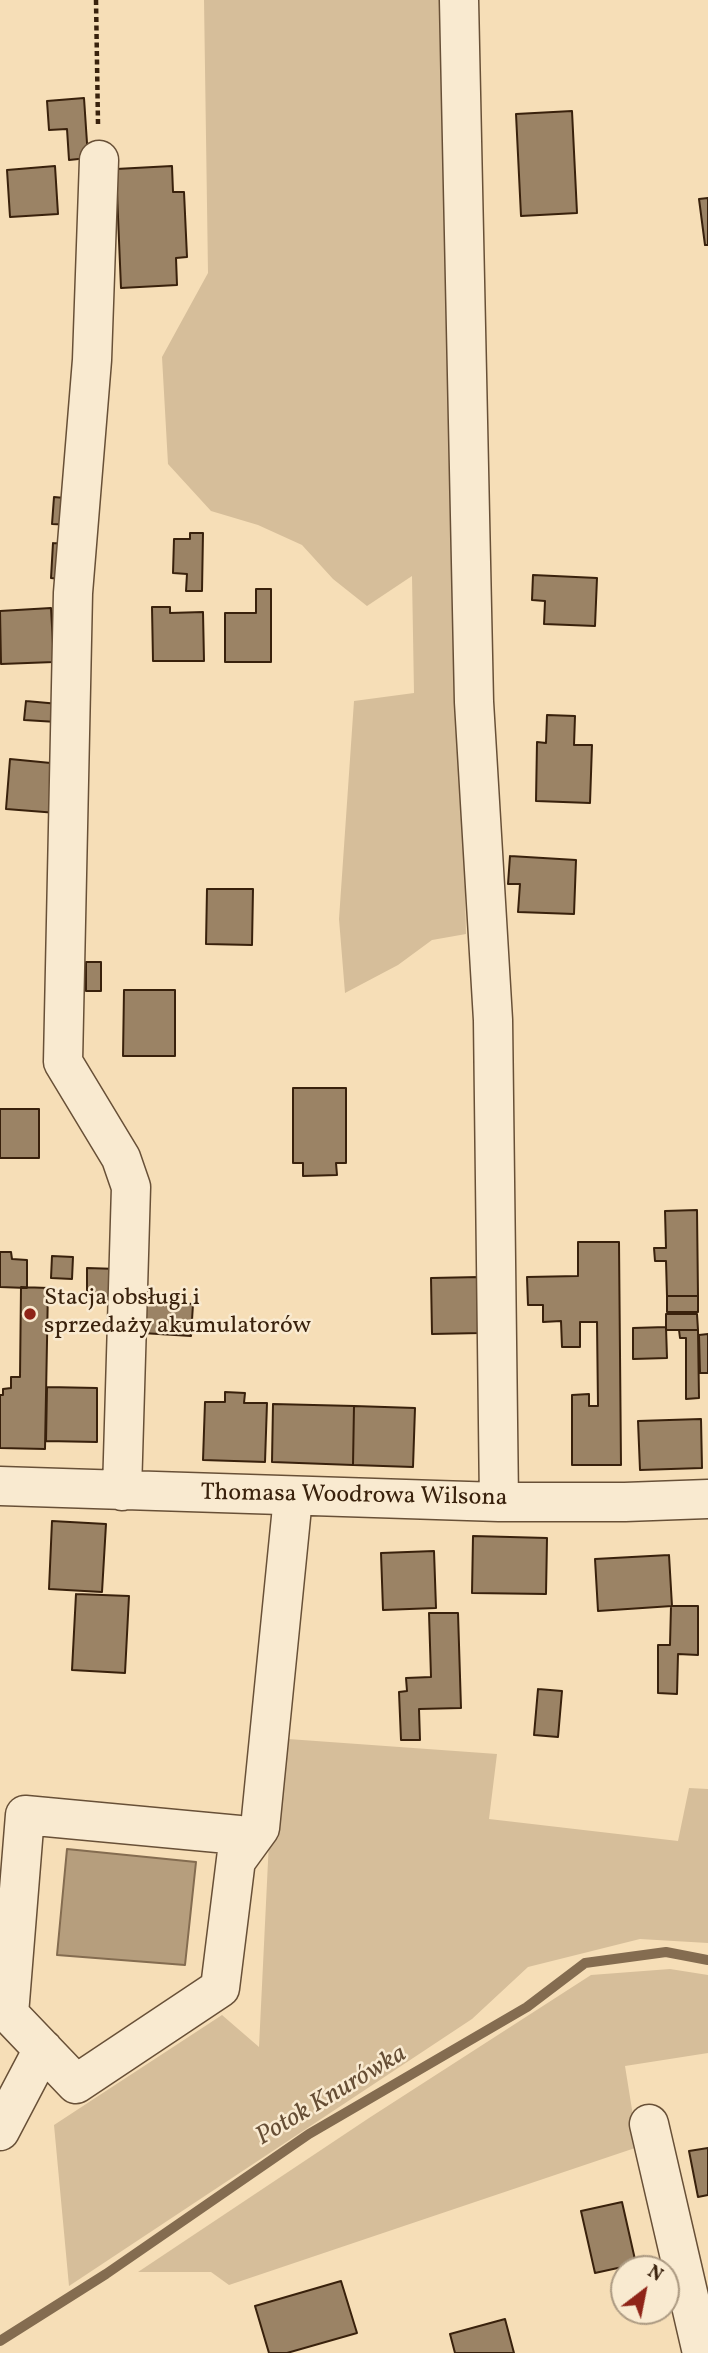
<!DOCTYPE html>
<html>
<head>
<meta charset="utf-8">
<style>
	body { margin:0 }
	#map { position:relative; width:708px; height:2353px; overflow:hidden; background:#f6deb7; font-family:Vollkorn,serif }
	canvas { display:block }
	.north { position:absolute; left:610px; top:2255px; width:70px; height:70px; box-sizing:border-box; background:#f9ead0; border:2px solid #ac9a82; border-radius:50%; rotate:32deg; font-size:19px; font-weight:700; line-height:28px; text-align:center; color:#39210c }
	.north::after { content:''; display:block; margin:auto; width:24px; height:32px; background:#8f2418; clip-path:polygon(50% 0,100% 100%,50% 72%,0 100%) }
</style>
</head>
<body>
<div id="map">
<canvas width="708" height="2353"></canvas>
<div class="north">N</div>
</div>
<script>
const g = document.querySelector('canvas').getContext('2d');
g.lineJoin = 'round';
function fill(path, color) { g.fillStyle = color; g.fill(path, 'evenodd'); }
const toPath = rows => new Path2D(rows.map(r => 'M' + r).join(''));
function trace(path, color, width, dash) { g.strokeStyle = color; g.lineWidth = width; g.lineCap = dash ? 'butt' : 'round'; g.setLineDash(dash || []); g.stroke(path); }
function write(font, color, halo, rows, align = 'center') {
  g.font = font + ' Vollkorn,serif'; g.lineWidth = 5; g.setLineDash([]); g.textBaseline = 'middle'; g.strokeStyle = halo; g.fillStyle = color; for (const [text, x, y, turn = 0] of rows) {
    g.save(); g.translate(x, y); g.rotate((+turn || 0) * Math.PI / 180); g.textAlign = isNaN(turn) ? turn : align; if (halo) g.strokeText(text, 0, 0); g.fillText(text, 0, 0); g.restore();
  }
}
fill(toPath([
	[204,0,445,0,466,934,432,940,398,965,345,993,339,919,354,701,414,693,412,576,367,606,333,579,302,545,258,525,211,511,168,464,162,357,208,273],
	[274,1738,497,1754,489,1819,678,1841,689,1788,708,1789,708,1943,640,1939,528,1967,472,2019,69,2286,54,2125,222,2015,259,2047],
	[670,1969,708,1975,708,2053,625,2066,638,2147,229,2285,211,2272,138,2272,369,2118,591,1975]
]), '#d6be9a');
const water = toPath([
	[67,1849,196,1862,185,1965,57,1955,67,1849]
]);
fill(water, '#b69e7d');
trace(water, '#846c50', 2);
trace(toPath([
	[0,2341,106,2274,309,2134,527,2007,585,1963,666,1952,708,1960]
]), '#846c50', 10);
const building = toPath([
	[84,98,88,158,69,160,67,129,49,130,47,101,84,98],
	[572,111,577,213,521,216,516,114,572,111],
	[55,166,58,214,10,217,7,170,55,166],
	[172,166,173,192,184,192,187,257,176,258,177,285,121,288,116,169,172,166],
	[708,198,708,245,705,245,699,199,708,198],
	[54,497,75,499,73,525,52,524,54,497],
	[190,533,203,533,202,591,186,591,187,574,173,573,174,539,190,539,190,533],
	[53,543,72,544,69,580,51,578,53,543],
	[533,575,597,578,595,626,544,624,545,601,532,600,533,575],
	[256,589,271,589,271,662,225,662,225,613,256,613,256,589],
	[152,607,170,607,170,613,203,612,204,661,153,661,152,607],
	[51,608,54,662,1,664,0,611,51,608],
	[26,701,59,704,57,722,24,720,26,701],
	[547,715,575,716,574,745,592,745,590,803,536,801,537,742,546,743,547,715],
	[10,759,61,764,57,813,6,809,10,759],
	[510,856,576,860,574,914,518,912,520,884,508,884,510,856],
	[207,889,253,889,252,945,206,944,207,889],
	[86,962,101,962,101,991,86,991,86,962],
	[124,990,175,990,175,1056,123,1056,124,990],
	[293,1088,346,1088,346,1163,336,1163,337,1175,303,1176,303,1163,293,1163,293,1088],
	[0,1109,39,1109,39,1158,0,1158,0,1109],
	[697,1210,698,1296,667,1296,666,1261,655,1261,654,1248,666,1248,665,1211,697,1210],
	[578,1242,619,1242,621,1465,572,1465,572,1395,589,1394,589,1406,598,1406,597,1322,580,1322,580,1347,562,1347,561,1321,543,1322,543,1305,528,1305,527,1277,578,1276,578,1242],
	[0,1252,11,1252,12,1259,27,1260,27,1288,0,1287,0,1252],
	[52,1256,73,1257,72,1279,51,1278,52,1256],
	[87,1268,118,1269,118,1296,87,1296,87,1268],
	[480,1277,481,1333,432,1334,431,1278,480,1277],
	[21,1287,48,1288,45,1449,0,1448,0,1395,3,1395,3,1389,11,1388,11,1377,20,1377,21,1287],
	[667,1296,698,1296,698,1312,667,1312,667,1296],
	[144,1301,193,1304,191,1336,142,1333,144,1301],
	[666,1314,697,1314,698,1330,666,1330,666,1314],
	[666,1327,667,1358,633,1359,633,1328,666,1327],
	[679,1330,698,1330,699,1398,686,1399,686,1338,680,1338,679,1330],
	[708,1334,708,1373,700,1373,699,1335,708,1334],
	[47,1387,97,1388,97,1442,46,1441,47,1387],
	[225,1392,245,1393,244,1403,267,1403,265,1462,203,1460,205,1402,225,1402,225,1392],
	[273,1404,354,1406,353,1465,272,1462,273,1404],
	[354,1406,415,1408,413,1467,353,1465,354,1406],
	[701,1419,702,1468,640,1470,638,1421,701,1419],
	[52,1521,106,1524,102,1592,49,1589,52,1521],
	[473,1536,547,1538,546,1594,472,1593,473,1536],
	[434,1551,436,1608,383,1610,381,1553,434,1551],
	[669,1555,672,1606,598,1611,595,1559,669,1555],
	[76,1594,129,1596,125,1673,72,1670,76,1594],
	[671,1606,698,1606,698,1655,678,1654,677,1694,658,1693,658,1645,670,1645,671,1606],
	[429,1613,458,1613,461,1708,419,1709,420,1740,401,1740,399,1692,407,1691,406,1678,431,1677,429,1613],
	[538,1689,562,1691,558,1737,534,1735,538,1689],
	[708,2148,708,2195,698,2197,689,2151,708,2148],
	[622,2202,636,2264,595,2273,581,2211,622,2202],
	[341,2281,357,2333,287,2353,269,2353,255,2306,341,2281],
	[505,2319,514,2353,455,2353,450,2334,505,2319]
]);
fill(building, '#9b8365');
trace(building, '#39210c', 2);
const minor = toPath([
	[459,0,474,702,493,1020,499,1502],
	[99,160,92,360,73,593,63,1062,121,1158,131,1187,122,1491],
	[0,1486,499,1502,625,1502,708,1499],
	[25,1815,239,1835,220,1988,76,2084,9,2014,25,1815],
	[236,1861,260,1828,293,1497],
	[649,2124,702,2353],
	[0,2131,43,2049]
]);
trace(minor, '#685037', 41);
trace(toPath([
	[96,0,98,124]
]), '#39210c', 4.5, [5, 3.5]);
trace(minor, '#f9ead0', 38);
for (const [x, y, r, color] of [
	[30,1314,7,"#8f2418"]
]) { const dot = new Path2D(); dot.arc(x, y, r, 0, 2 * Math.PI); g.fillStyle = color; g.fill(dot); trace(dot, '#f9ead0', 2.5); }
write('24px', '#39210c', '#f9ead0', [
	["Stacja obsługi i",44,1300],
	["sprzedaży akumulatorów",44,1328]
], 'left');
write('24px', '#39210c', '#f9ead0', [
	["Thomasa Woodrowa Wilsona",354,1497,1]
]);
write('italic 26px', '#654d34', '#f9ead0', [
	["Potok Knurówka",332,2097,-31]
]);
</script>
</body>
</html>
